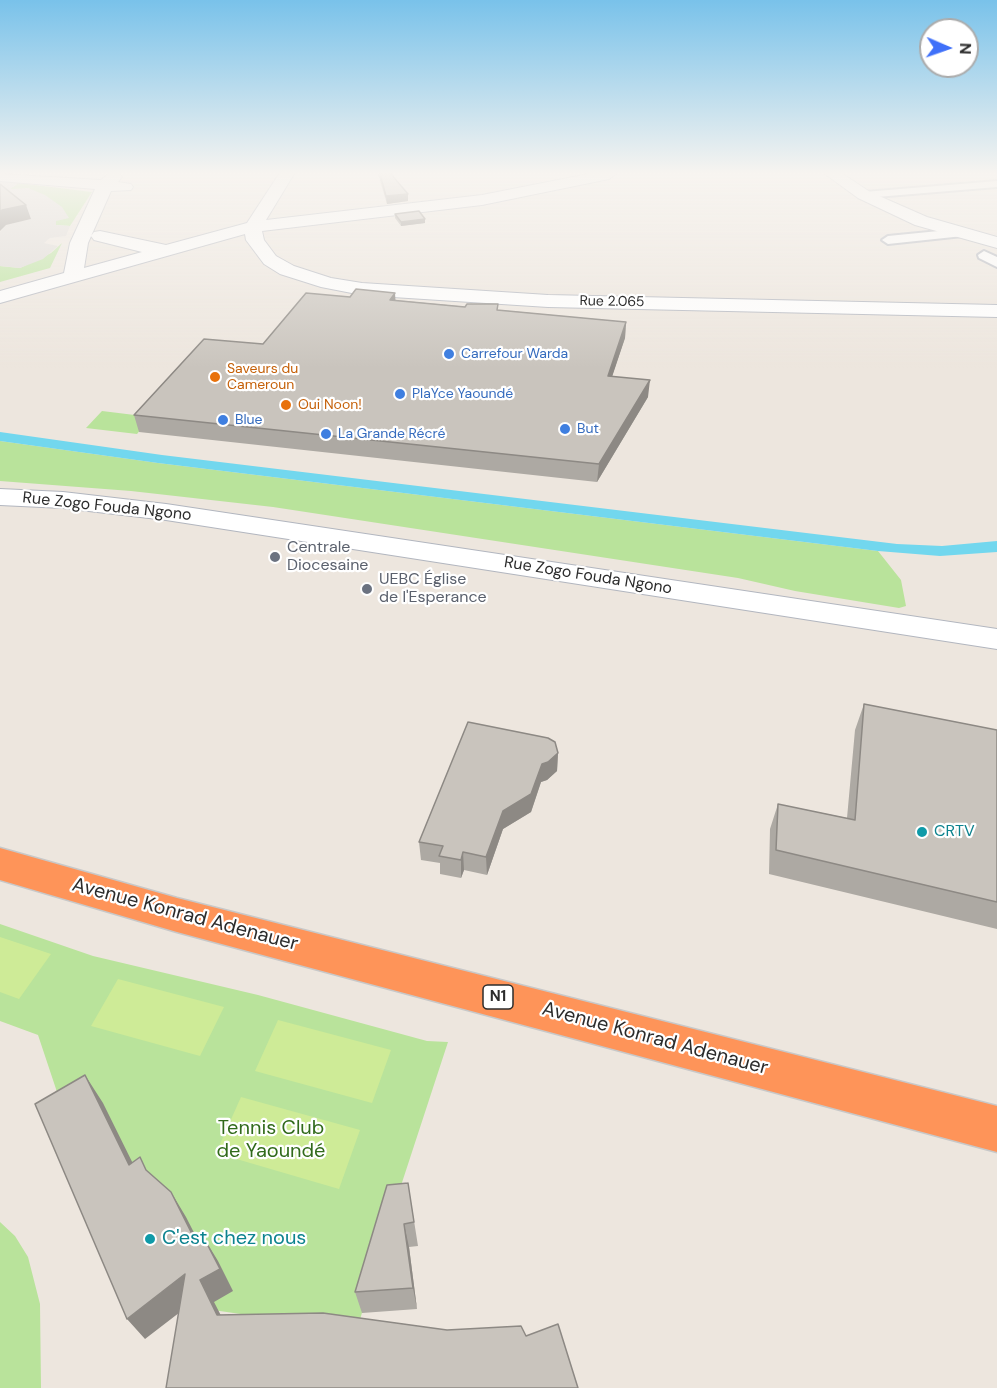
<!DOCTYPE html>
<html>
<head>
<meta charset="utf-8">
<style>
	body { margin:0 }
	#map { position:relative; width:997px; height:1388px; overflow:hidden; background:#ede6de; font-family:"DM Sans",sans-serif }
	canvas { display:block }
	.north { position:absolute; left:919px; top:18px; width:60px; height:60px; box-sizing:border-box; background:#fff; border:2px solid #ababab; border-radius:50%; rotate:92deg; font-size:16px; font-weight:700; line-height:24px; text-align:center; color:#2c2c2c }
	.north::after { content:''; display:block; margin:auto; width:21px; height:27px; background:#3f70f9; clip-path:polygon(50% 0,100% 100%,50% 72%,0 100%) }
</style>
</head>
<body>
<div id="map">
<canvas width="997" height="1388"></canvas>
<div class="north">N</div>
</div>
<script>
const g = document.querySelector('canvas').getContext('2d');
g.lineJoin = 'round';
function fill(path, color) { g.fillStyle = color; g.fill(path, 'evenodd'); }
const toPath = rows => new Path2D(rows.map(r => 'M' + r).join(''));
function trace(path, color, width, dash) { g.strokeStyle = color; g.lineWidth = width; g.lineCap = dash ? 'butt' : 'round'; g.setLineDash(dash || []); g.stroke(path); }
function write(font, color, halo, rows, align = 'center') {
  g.font = font + ' "DM Sans",sans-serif'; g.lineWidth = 4.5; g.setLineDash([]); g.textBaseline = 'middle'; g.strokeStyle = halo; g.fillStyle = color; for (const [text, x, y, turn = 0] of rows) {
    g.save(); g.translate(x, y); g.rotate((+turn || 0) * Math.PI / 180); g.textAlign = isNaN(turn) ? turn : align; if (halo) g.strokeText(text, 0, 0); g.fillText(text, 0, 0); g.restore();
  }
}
fill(toPath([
	[19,183,92,192,70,226,56,225,56,220,68,217,28,188,17,191,9,189],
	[62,243,50,268,0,282,0,266,20,268,51,253],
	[102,411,151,417,137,434,86,428],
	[0,441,158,463,878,551,901,580,906,606,899,608,795,591,738,578,273,507,131,491,0,481],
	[0,924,93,956,258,995,427,1041,448,1042,393,1210,358,1326,303,1323,199,1308,66,1119,38,1035,0,1021],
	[0,1222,15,1236,28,1257,40,1304,41,1388,0,1388]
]), '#b9e39b');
fill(toPath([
	[0,937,51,954,19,999,0,992],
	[118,979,224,1007,200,1056,91,1026],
	[278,1020,391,1050,372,1103,255,1071],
	[241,1097,360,1130,339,1189,216,1153]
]), '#ceeb97');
fill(toPath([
	[0,181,19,183,10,189,28,188,45,195,62,207,69,218,56,221,56,225,70,226,66,236,50,238,44,243,58,246,43,259,20,268,0,266,0,232,5,225,30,219,0,199]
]), '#ddd9d5');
fill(toPath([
	[0,432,162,455,897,544,942,546,997,541,997,552,940,556,878,551,158,463,0,441]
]), '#72d7ee');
const street = toPath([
	[997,181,997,187,864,198,858,195,864,192,997,181],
	[959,229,965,233,963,236,888,244,882,240,888,236,959,229],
	[984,251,997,257,997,267,979,258,978,255,984,251]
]);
const secondary = toPath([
	[0,174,101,180,108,174,119,174,122,177,118,182,131,184,133,187,131,190,111,191,88,243,84,268,142,252,94,240,91,236,94,232,100,231,166,245,247,223,279,174,294,174,266,220,482,195,588,174,616,174,609,179,482,205,262,231,264,240,276,256,294,266,331,278,362,283,548,295,997,305,997,317,548,307,362,295,321,287,280,274,264,264,246,240,245,234,0,303,0,291,64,273,70,243,95,189,0,181,0,174],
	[825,174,843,174,870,192,927,217,997,237,997,248,915,225,858,198,825,174],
	[0,489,63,492,166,504,997,629,997,649,166,520,63,508,0,505,0,489]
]);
const highway = toPath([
	[0,848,177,898,997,1106,997,1152,177,932,0,880,0,848]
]);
trace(street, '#b2b6bf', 4);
trace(secondary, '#b2b6bf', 2);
trace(highway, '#c8c8c8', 3);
fill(street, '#fff');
fill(secondary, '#fff');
fill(highway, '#fe9459');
fill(toPath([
	[378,174,391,174,408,201,387,204],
	[395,214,425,223,401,226,395,218],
	[350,297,395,300,626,322,625,338,612,376,648,397,597,482,139,432,134,415],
	[864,704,997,730,997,929,769,874,770,829,778,804,847,818,855,730],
	[558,753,557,771,547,780,541,782,531,812,503,829,487,875,464,870,461,878,440,874,440,863,421,860,419,842],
	[408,1183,418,1246,409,1247,417,1309,362,1313,355,1292]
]), '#ada9a3');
fill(toPath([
	[408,194,408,201,387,204,386,196],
	[26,205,31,219,6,225,0,231,0,212,2,210],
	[425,219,425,223,401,226,401,222],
	[395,293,396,308,390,300],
	[626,322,625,338,607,392,608,376],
	[650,380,648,397,597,482,599,464],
	[558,753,557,771,547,780,541,782,531,812,503,829,487,875,486,857,503,811,542,764],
	[463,852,464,870,461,878,461,860],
	[85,1075,103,1103,146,1190,129,1165],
	[171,1192,186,1217,211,1266,197,1244],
	[404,1224,409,1247,417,1309,413,1288],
	[204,1238,218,1261,233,1291,214,1302,231,1335,217,1315,200,1280],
	[185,1274,201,1296,145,1339,127,1319]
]), '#8d8984');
const building = toPath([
	[380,174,391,174,408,194,386,196,380,174],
	[0,184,26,205,2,210,0,212,0,184],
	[419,211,425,219,401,222,395,214,419,211],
	[356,289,395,293,390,300,465,307,467,304,498,304,497,310,626,322,608,376,650,380,599,464,134,415,204,339,263,344,306,293,350,297,356,289],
	[864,704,997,730,997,902,776,850,778,804,855,820,864,704],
	[468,722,548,738,555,742,558,753,548,762,542,764,531,794,503,811,486,857,463,852,461,860,439,856,443,846,419,842,468,722],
	[85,1075,129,1165,140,1157,146,1170,171,1192,197,1244,204,1238,220,1269,200,1280,217,1315,323,1313,447,1330,521,1326,526,1336,558,1324,578,1388,166,1388,185,1274,127,1319,35,1104,85,1075],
	[408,1183,414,1222,404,1224,413,1288,355,1292,387,1185,408,1183]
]);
fill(building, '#c9c4bd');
trace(building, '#8d8984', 1.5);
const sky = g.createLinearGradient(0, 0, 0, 368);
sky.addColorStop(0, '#79c2ea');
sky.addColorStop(0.47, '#f7f4f0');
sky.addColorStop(1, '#f7f4f000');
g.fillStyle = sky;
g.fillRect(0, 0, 997, 368);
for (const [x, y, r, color] of [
	[449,354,6,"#3f7fe0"],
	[215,377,6,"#e8710a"],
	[400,394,6,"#3f7fe0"],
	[286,405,6,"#e8710a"],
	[223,420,6,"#3f7fe0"],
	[565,429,6,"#3f7fe0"],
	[326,434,6,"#3f7fe0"],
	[275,557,6,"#6b7280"],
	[367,589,6,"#6b7280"],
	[922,832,6,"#0f9aa8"],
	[150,1239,6,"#0f9aa8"]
]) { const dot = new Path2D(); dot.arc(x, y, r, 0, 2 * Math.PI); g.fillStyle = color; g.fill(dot); trace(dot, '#fff', 2); }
write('14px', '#2c2c2c', '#fff', [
	["Rue 2.065",612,302,1]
]);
write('14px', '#366cbe', '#fff', [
	["Carrefour Warda",461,354],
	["PlaYce Yaoundé",412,394],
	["Blue",235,420],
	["But",577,429],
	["La Grande Récré",338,434]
], 'left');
write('14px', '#c56008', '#fff', [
	["Saveurs du",227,369],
	["Cameroun",227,385],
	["Oui Noon!",298,405]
], 'left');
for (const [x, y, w] of [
	[498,997,30]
]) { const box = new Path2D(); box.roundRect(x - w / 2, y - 12, w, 24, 4.5); g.fillStyle = '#fff'; g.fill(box); trace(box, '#2c2c2c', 1.5); }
write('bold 15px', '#2c2c2c', null, [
	["N1",498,997]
]);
write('16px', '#2c2c2c', '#fff', [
	["Rue Zogo Fouda Ngono",107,507,6],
	["Rue Zogo Fouda Ngono",588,576,9]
]);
write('16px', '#5b616d', '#fff', [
	["Centrale",287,548],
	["Diocesaine",287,566],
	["UEBC Église",379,580],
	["de l'Esperance",379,598]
], 'left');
write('16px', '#0d838f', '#fff', [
	["CRTV",934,832]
], 'left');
write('20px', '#2c2c2c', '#fff', [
	["Avenue Konrad Adenauer",185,915,15],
	["Avenue Konrad Adenauer",655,1039,15]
]);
write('20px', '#316a1b', '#fff', [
	["Tennis Club",271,1129],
	["de Yaoundé",271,1152]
]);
write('20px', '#0d838f', '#fff', [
	["C'est chez nous",162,1239]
], 'left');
</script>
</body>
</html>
